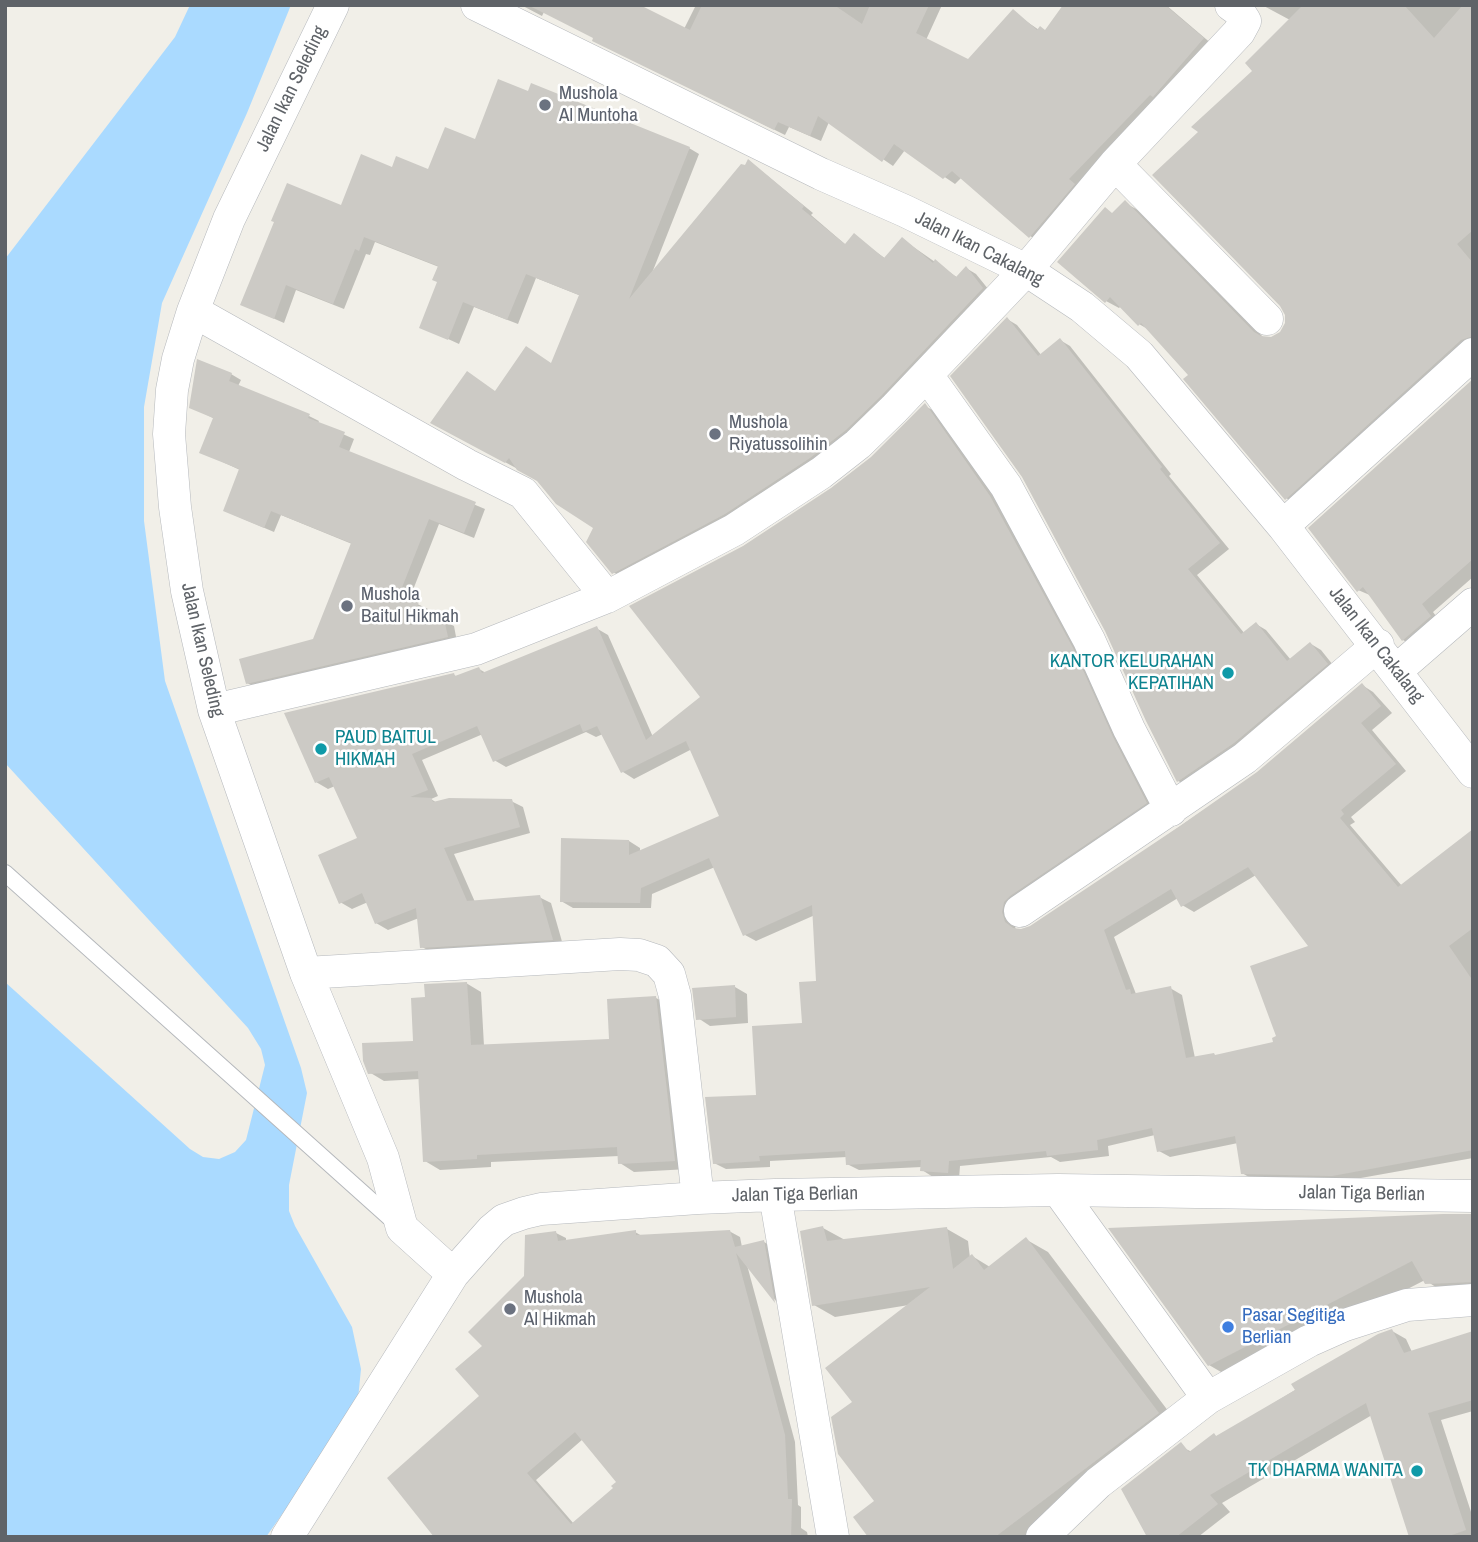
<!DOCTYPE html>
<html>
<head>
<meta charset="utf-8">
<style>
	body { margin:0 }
	#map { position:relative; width:1478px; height:1542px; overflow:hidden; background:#f1efe8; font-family:"Archivo Narrow",sans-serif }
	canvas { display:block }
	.frame { position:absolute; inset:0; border:7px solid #5f6368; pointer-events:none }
</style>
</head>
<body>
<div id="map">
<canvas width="1478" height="1542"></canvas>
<div class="frame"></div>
</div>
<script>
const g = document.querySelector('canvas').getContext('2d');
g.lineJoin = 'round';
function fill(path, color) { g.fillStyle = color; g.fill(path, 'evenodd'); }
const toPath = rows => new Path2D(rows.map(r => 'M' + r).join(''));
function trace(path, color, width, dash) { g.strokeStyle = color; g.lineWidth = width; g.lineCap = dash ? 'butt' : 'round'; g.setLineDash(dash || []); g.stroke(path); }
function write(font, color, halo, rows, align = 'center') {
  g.font = font + ' "Archivo Narrow",sans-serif'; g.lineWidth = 5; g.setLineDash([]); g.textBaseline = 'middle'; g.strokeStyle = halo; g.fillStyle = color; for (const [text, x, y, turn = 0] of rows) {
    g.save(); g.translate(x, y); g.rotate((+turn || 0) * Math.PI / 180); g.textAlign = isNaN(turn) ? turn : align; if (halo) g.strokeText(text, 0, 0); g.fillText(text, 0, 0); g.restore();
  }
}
fill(toPath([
	[190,5,291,5,247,113,162,303,144,407,144,521,165,681,301,1068,307,1093,289,1185,289,1211,295,1226,352,1327,361,1369,357,1409,266,1537,5,1537,5,982,190,1149,203,1157,219,1159,235,1152,246,1140,265,1065,261,1049,248,1028,5,763,5,259,175,37]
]), '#aadaff');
fill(toPath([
	[521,5,638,5,684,29,696,5,942,5,926,40,969,61,1013,12,1039,30,1046,31,1065,5,1166,5,1213,45,1041,242,1030,236,962,177,955,184,905,150,893,166,829,122,821,141,789,127,785,135,605,46,595,38,544,12,542,16],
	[1262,5,1473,5,1473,347,1298,505,1286,498,1190,375,1151,331,1139,324,1121,306,1119,308,1106,301,1059,262,1125,203,1138,210,1264,338,1271,339,1282,333,1287,324,1287,315,1201,132,1255,71,1290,20],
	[476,141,689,148,699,154,652,273,746,168,749,161,813,213,811,215,846,245,854,236,886,259,902,239,958,278,966,268,976,274,993,295,821,463,623,578,613,572,595,527,538,480,433,423,553,365,581,296,536,278,518,324,474,307,459,344,422,327,439,282,439,267,375,242,370,255,366,254,344,309,296,290,284,323,243,305,342,207,393,169,429,171],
	[1007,319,1017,325,1042,356,1060,340,1070,346,1171,474,1169,476,1229,549,1197,575,1245,634,1256,624,1266,630,1291,660,1311,644,1321,650,1337,670,1189,786,1178,781],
	[231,374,241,380,238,386,309,416,319,421,318,423,354,439,349,452,485,509,474,538,439,524,409,600,428,609,421,625,444,621,454,626,457,642,257,688,247,683,314,640,352,544,281,515,274,532,234,515,240,470,201,452,215,419,191,407],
	[1473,381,1473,577,1433,612,1442,624,1415,647,1403,640,1372,596,1358,590],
	[925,406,936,412,1002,504,1084,656,1157,809,1013,919,1016,930,1031,928,1258,773,1362,685,1373,692,1392,713,1372,730,1406,771,1351,817,1355,822,1350,825,1402,886,1473,842,1473,1158,1344,1181,1254,1180,1242,1173,1238,1143,1170,1157,1159,1151,1155,1135,1108,1146,1109,1156,1060,1162,1051,1157,960,1166,959,1179,933,1177,922,1170,922,1167,859,1170,847,1164,847,1157,770,1161,770,1167,726,1169,714,1163,803,1024,818,983,815,915,756,941,745,935,715,867,652,894,651,908,573,908,561,901,629,841,640,848,640,852,721,817,692,749,634,779,623,772,603,734,596,737,586,732,506,767,494,760,483,734,422,760,438,796,431,799,437,803,511,801,523,807,530,833,454,854,475,902,539,897,551,903,563,945,433,953,422,947,419,918,388,930,376,923,368,902,352,909,340,902,359,839,335,786,328,789,316,782,454,675,458,677,479,669,486,673,596,628,608,635,653,737,703,697,744,548,832,490,872,459],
	[1256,875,1311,946,1276,1044,1217,1056,1195,1058,1182,995,1170,988,1136,994,1114,937,1178,898,1182,905,1194,912],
	[466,983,481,992,484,1046,611,1040,656,998,671,1006,689,1169,634,1172,620,1163,619,1156,491,1162,491,1167,440,1170,425,1161,420,1079,384,1081,369,1072,414,1042,427,999],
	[735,987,747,994,748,1023,710,1026,698,1018],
	[1473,1215,1473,1296,1451,1297,1425,1280,1233,1379,1209,1365],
	[823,1228,845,1240,947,1229,968,1241,970,1258,972,1256,990,1267,1027,1240,1048,1252,1178,1424,1032,1537,870,1537,876,1501,854,1402,909,1305,835,1317,814,1305],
	[729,1231,740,1237,742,1247,764,1242,774,1248,784,1306,776,1301,747,1265,795,1442,798,1505,801,1507,801,1528,807,1532,808,1537,438,1537,481,1396,484,1347,556,1233,566,1238,566,1242,635,1232,642,1236],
	[583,1439,618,1482,615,1488,574,1524,536,1480],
	[1392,1331,1406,1339,1412,1352,1473,1337,1473,1411,1441,1420,1473,1518,1473,1537,1411,1537,1372,1415,1222,1503,1230,1512,1198,1537,1149,1537,1186,1449,1192,1452,1214,1435,1218,1437]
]), '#0003');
fill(toPath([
	[528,5,640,5,690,30,702,5,834,5,862,24,870,5,929,5,916,33,968,59,1013,9,1037,30,1040,26,1045,30,1063,5,1165,5,1204,38,1153,97,1150,95,1069,179,1075,184,1029,238,952,171,943,179,894,144,882,162,818,116,810,136,778,122,774,130,592,41,593,38],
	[1303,5,1404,5,1434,38,1463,5,1473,5,1473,230,1457,244,1473,263,1473,336,1461,340,1285,500,1183,379,1188,375,1141,323,1138,326,1110,297,1105,303,1057,262,1105,207,1112,213,1125,200,1254,332,1261,336,1271,337,1280,332,1285,323,1285,315,1280,306,1152,175,1198,132,1191,127,1252,71,1245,63],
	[498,79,528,91,531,83,690,147,629,299,741,164,745,165,748,159,804,206,802,209,845,244,854,233,884,258,902,237,933,263,935,259,956,277,966,266,983,288,881,396,846,430,810,458,725,514,612,574,586,542,593,528,556,504,537,481,517,470,509,458,505,463,430,423,467,371,495,391,526,346,551,363,579,295,526,274,507,320,463,302,448,340,419,328,437,282,432,280,438,266,364,237,359,251,355,249,333,304,286,285,274,319,240,305,274,222,271,221,287,183,341,205,361,154,392,167,396,156,428,169,445,127,475,139],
	[1007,317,1038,356,1060,338,1162,467,1160,469,1220,543,1188,569,1241,634,1256,622,1287,661,1310,642,1328,664,1234,743,1177,782,1146,721,1105,631,1022,477,950,376],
	[197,359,232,373,229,381,310,414,308,418,345,432,339,447,476,502,464,533,429,519,399,595,419,602,409,625,444,619,448,637,246,684,239,659,313,639,351,543,271,511,264,528,223,511,239,469,199,453,213,418,189,408],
	[1473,379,1473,559,1422,604,1431,616,1402,641,1363,587,1357,592,1308,528],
	[925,403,990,496,1073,648,1113,737,1147,803,1010,896,1004,902,1002,912,1005,922,1013,928,1021,929,1030,926,1180,826,1257,772,1362,683,1381,706,1361,723,1396,764,1341,810,1344,814,1340,818,1398,887,1473,829,1473,928,1449,946,1473,981,1473,1150,1332,1176,1241,1174,1235,1136,1157,1152,1152,1128,1097,1140,1098,1150,1047,1156,1046,1151,949,1161,948,1173,920,1171,921,1160,846,1165,845,1151,759,1156,760,1161,713,1164,705,1097,756,1095,752,1026,802,1023,799,982,816,981,812,905,743,936,709,858,641,888,640,903,560,902,561,838,629,840,629,855,719,816,686,741,621,773,597,726,583,732,580,724,493,762,477,726,412,754,428,790,410,797,431,798,433,802,449,798,512,799,520,827,444,848,467,901,540,895,553,940,420,948,416,908,375,924,362,893,339,904,318,855,357,838,329,777,315,783,284,713,454,673,455,676,479,667,482,673,597,626,646,740,700,697,629,606,743,546,831,488,871,457],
	[1248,867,1308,946,1250,966,1276,1036,1272,1038,1273,1042,1215,1055,1214,1053,1186,1058,1171,986,1131,994,1130,989,1126,990,1104,930,1171,889,1181,907],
	[467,982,471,1045,609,1039,607,999,656,996,675,1161,618,1164,617,1147,477,1155,477,1159,423,1162,418,1071,368,1074,363,1061,362,1043,413,1041,411,998,425,997,424,984],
	[735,985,736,1017,696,1020,692,988],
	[1443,1214,1473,1214,1473,1282,1425,1284,1412,1261,1208,1366,1108,1228],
	[823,1226,827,1241,947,1227,953,1269,972,1254,984,1270,1026,1237,1159,1413,995,1537,868,1537,853,1517,874,1501,838,1454,831,1417,852,1402,825,1368,930,1287,812,1306,800,1231],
	[636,1230,636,1235,730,1230,735,1247,764,1240,775,1303,736,1253,785,1435,788,1499,792,1499,791,1537,434,1537,387,1478,479,1396,455,1369,482,1346,468,1332,524,1276,525,1235,556,1231,558,1241],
	[575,1432,616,1482,611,1486,613,1488,571,1524,527,1473],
	[1392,1329,1404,1353,1473,1331,1473,1400,1428,1413,1466,1530,1446,1537,1409,1537,1366,1403,1210,1495,1218,1504,1176,1537,1147,1537,1121,1489,1181,1442,1189,1452,1214,1433,1216,1436,1295,1390,1291,1384,1378,1334]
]), '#cccac5');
const lane = toPath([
	[5,873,397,1224]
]);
const street = toPath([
	[333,5,229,219,193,311,178,359,172,390,169,434,175,507,187,591,214,710,306,973,383,1158,402,1228,453,1274],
	[477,5,821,174,905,211,1026,270,1082,307,1139,355,1283,526,1473,772],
	[1115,164,1267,319],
	[193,311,467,465,523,493,607,597],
	[927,375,1006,486,1089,640,1129,729,1171,810],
	[1283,526,1473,354],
	[1397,670,1473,604],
	[214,710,476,649,607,597,734,530,821,473,858,444,894,409,1026,270,1115,164,1239,32,1245,21,1238,10,1231,5],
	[1020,911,1245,758,1378,645],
	[306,973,620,954,639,955,657,961,669,974,675,996,698,1198],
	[1058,1190,1208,1398],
	[775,1195,833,1537],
	[287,1537,453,1274,492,1230,504,1220,524,1213,541,1209,698,1198,775,1195,1058,1190,1473,1196],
	[1042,1537,1098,1483,1208,1398,1309,1341,1345,1325,1407,1305,1473,1300]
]);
trace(lane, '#b5b8bc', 18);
trace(street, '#b5b8bc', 33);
trace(lane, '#fff', 16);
trace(street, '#fff', 32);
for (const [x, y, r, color] of [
	[545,105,7,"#6b7280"],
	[715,434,7,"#6b7280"],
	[347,606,7,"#6b7280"],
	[1228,673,7,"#0f9aa8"],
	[321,749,7,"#0f9aa8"],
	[510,1309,7,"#6b7280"],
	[1228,1327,7,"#3f7fe0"],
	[1417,1471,7,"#0f9aa8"]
]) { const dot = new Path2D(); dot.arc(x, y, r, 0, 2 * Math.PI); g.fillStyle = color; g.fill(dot); trace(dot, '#fff', 2.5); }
write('19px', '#5f6368', '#fff', [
	["Jalan Ikan Seleding",292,89,-64],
	["Jalan Ikan Cakalang",979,249,27],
	["Jalan Ikan Cakalang",1376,645,52],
	["Jalan Ikan Seleding",202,650,77],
	["Jalan Tiga Berlian",1362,1194,1],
	["Jalan Tiga Berlian",795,1195,-1]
]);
write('19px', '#5b616d', '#fff', [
	["Mushola",559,94],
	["Al Muntoha",559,116],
	["Mushola",729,423],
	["Riyatussolihin",729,445],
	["Mushola",361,595],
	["Baitul Hikmah",361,617],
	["Mushola",524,1298],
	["Al Hikmah",524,1320]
], 'left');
write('19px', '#0d838f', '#fff', [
	["KANTOR KELURAHAN",1214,662],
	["KEPATIHAN",1214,684],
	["PAUD BAITUL",335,738,"left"],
	["HIKMAH",335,760,"left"],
	["TK DHARMA WANITA",1403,1471]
], 'right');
write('19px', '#366cbe', '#fff', [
	["Pasar Segitiga",1242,1316],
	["Berlian",1242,1338]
], 'left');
</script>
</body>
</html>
